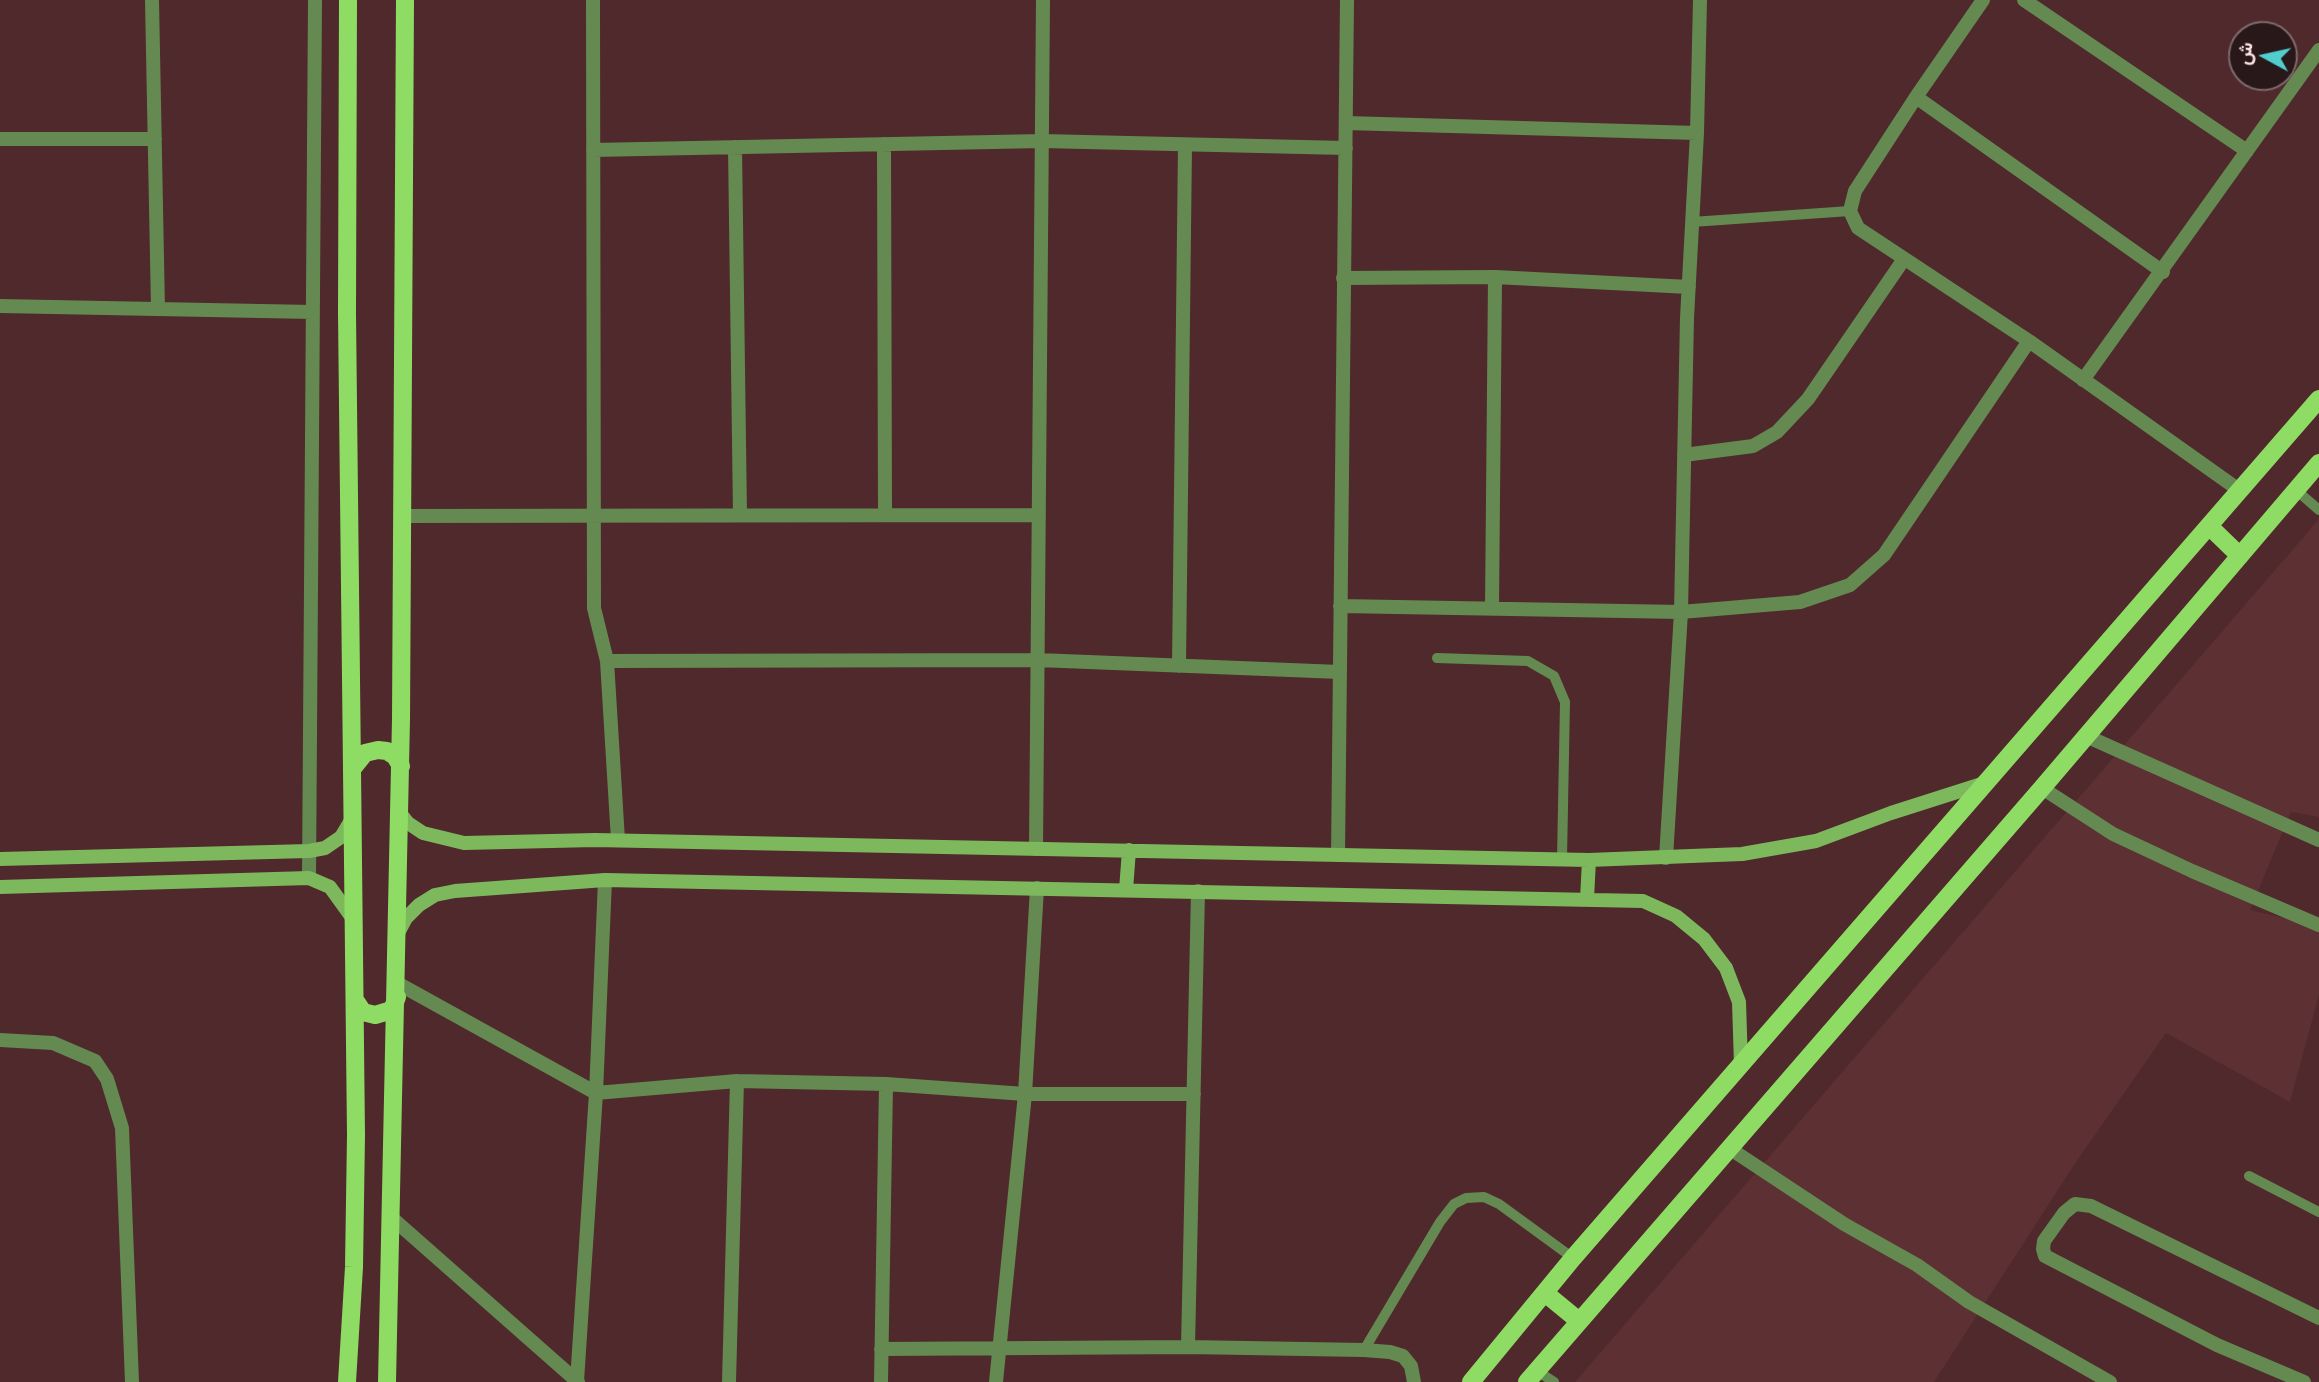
<!DOCTYPE html>
<html>
<head>
<meta charset="utf-8">
<style>
	body { margin:0 }
	#map { position:relative; width:2319px; height:1382px; overflow:hidden; background:#4f292c; font-family:Ubuntu,Vazirmatn,sans-serif }
	canvas { display:block }
	.north { position:absolute; left:2228px; top:21px; width:70px; height:70px; box-sizing:border-box; background:#291819; border:2px solid #7e696a; border-radius:50%; rotate:278deg; font-size:19px; font-weight:700; line-height:28px; text-align:center; color:#fde3e4 }
	.north::after { content:''; display:block; margin:auto; width:24px; height:32px; background:#52cdce; clip-path:polygon(50% 0,100% 100%,50% 72%,0 100%) }
</style>
</head>
<body>
<div id="map">
<canvas width="2319" height="1382"></canvas>
<div class="north">ش</div>
</div>
<script>
const g = document.querySelector('canvas').getContext('2d');
g.lineJoin = 'round';
function fill(path, color) { g.fillStyle = color; g.fill(path, 'evenodd'); }
const toPath = rows => new Path2D(rows.map(r => 'M' + r).join(''));
function trace(path, color, width, dash) { g.strokeStyle = color; g.lineWidth = width; g.lineCap = dash ? 'butt' : 'round'; g.setLineDash(dash || []); g.stroke(path); }
fill(toPath([
	[2319,519,2319,817,2291,812,2250,910,2319,926,2319,995,2290,1102,2166,1033,2074,1165,1934,1382,1575,1382]
]), '#5d3033');
trace(toPath([
	[1692,222,1850,211],
	[2296,490,2319,510],
	[1437,658,1528,661,1554,676,1565,702,1562,859],
	[2249,1176,2319,1212],
	[1364,1350,1440,1222,1454,1204,1466,1198,1484,1197,1499,1204,1573,1258],
	[1537,1371,1554,1382]
]), '#648a52', 10);
trace(toPath([
	[152,0,158,309],
	[593,0,594,608,607,661,618,840],
	[1983,0,1916,97,1855,191,1850,211,1858,228,2029,341,2239,490],
	[2024,0,2247,151],
	[1916,97,2163,272],
	[1346,123,1697,133],
	[0,139,155,139],
	[884,144,885,515],
	[735,147,740,515],
	[593,150,1042,141,1346,148],
	[1343,278,1495,277,1689,287],
	[0,306,313,312],
	[2083,380,2319,50],
	[1684,455,1753,446,1777,432,1808,399,1904,259],
	[402,516,1039,515],
	[1340,606,1681,612,1800,602,1850,585,1884,555,2029,341],
	[1492,608,1495,277],
	[607,661,1038,660,1340,672],
	[1179,666,1185,145],
	[2086,736,2319,840],
	[2042,788,2113,834,2192,871,2319,925],
	[1036,849,1043,0],
	[1338,855,1347,0],
	[1666,858,1681,612,1687,318,1697,133,1700,0],
	[309,878,315,0],
	[397,983,596,1093,737,1081,886,1084,1025,1094,1194,1094],
	[0,1040,53,1043,95,1061,107,1079,122,1128,132,1382],
	[1729,1148,1844,1224,1917,1265,1969,1302,2110,1382],
	[392,1218,578,1382],
	[1188,1347,1198,891],
	[881,1349,1188,1347,1364,1350,1390,1352,1403,1356,1411,1366,1414,1382],
	[577,1381,596,1093,605,880],
	[729,1382,737,1081],
	[881,1382,886,1084],
	[996,1382,1025,1094,1037,888],
	[2304,1382,2217,1345,2045,1256,2043,1249,2044,1241,2064,1213,2075,1204,2091,1206,2319,1318]
]), '#648a52', 14);
trace(toPath([
	[400,813,408,823,423,833,464,843,595,840,1589,860,1742,854,1816,841,1891,813,1985,783],
	[0,859,309,851,325,848,341,837,353,817],
	[0,887,309,878,330,887,353,919],
	[1126,890,1129,850],
	[1587,899,1589,860],
	[397,935,406,918,419,905,435,895,455,891,605,880,1643,901,1676,916,1704,939,1726,968,1739,1002,1741,1065]
]), '#7db85d', 14);
trace(toPath([
	[2209,526,2240,556],
	[352,769,365,753,378,750,387,751,395,756,401,766],
	[355,1000,363,1012,375,1015,392,1010,397,997],
	[1545,1293,1579,1321],
	[347,1382,354,1267,356,1135,347,313,348,0],
	[387,1382,401,719,405,0],
	[1471,1382,1573,1258,2319,399],
	[1527,1382,2042,788,2319,463]
]), '#8fdc64', 18);
</script>
</body>
</html>
